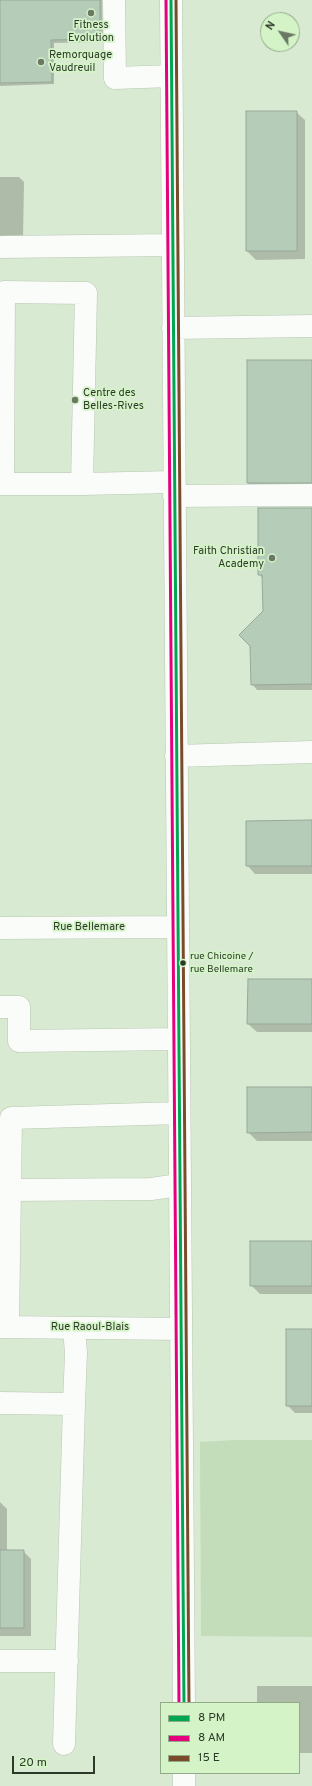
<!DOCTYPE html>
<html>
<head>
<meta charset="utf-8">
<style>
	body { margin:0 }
	#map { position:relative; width:312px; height:1786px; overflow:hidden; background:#d9ead2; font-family:Overpass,sans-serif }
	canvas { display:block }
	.legend { position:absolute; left:160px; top:1702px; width:140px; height:72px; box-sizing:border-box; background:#d4f4c8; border:1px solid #92aa88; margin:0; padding:5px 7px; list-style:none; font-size:12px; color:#2e3a29 }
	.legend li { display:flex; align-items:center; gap:8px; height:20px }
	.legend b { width:20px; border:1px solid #92aa88 }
	.north { position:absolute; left:260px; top:12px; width:40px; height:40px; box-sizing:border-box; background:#d4f4c8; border:1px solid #92aa88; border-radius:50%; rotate:304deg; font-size:11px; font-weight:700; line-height:16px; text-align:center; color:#2e3a29 }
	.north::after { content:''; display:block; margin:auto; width:14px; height:18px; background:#6a7864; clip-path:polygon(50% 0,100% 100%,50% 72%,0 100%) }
	.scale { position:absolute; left:12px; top:1756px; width:83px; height:18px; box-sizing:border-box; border:2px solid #2e3a29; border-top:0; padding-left:5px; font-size:12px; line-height:14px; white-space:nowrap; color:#2e3a29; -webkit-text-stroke:3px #d4f4c8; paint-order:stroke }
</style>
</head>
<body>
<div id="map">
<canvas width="312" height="1786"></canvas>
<ul class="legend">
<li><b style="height:5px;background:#00a651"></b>8 PM</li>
<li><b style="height:5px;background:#e5007d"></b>8 AM</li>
<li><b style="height:5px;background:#7a4b2a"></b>15 E</li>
</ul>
<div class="north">N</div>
<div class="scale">20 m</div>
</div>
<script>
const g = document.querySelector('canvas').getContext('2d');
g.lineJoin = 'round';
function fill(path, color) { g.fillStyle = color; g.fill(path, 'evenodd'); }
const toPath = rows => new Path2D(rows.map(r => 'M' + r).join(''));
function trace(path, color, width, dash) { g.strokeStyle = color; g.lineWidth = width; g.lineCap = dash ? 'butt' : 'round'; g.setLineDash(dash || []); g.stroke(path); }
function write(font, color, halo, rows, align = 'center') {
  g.font = font + ' Overpass,sans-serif'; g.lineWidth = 3.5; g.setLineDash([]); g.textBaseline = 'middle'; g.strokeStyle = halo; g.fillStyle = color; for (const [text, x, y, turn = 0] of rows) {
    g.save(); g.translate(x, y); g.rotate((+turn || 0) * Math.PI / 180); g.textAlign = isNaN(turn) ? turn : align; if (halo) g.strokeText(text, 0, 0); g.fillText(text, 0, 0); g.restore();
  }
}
fill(toPath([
	[235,1440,312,1440,312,1637,201,1636,200,1442]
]), '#c3dcb9');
fill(toPath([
	[0,0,102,0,103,42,54,43,54,84,0,86],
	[296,112,305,120,305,259,256,260,247,251],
	[0,177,19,177,24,182,23,239,0,241],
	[312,361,312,488,253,488,248,483],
	[312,508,312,690,257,690,252,684,264,611,263,579,259,574],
	[312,822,312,874,255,874,247,865],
	[312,980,312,1032,257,1032,248,1024],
	[312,1088,312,1141,257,1141,248,1132],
	[312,1242,312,1294,260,1294,251,1285],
	[312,1330,312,1413,295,1413,287,1405],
	[0,1502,7,1509,7,1551,23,1551,31,1559,31,1636,0,1636],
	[257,1686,312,1686,312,1753,299,1753,299,1703,257,1703]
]), '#0003');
const building = toPath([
	[0,0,100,0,100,39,51,40,52,82,0,83,0,0],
	[246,111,297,111,297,251,246,251,246,111],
	[247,360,312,360,312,483,247,483,247,360],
	[258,508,312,508,312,684,251,685,250,646,239,635,263,611,262,575,258,575,258,508],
	[312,820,312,866,246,866,246,821,312,820],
	[248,979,312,979,312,1024,247,1024,248,979],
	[247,1087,312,1087,312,1132,247,1133,247,1087],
	[250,1241,312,1241,312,1286,250,1286,250,1241],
	[286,1329,312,1329,312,1406,286,1406,286,1329],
	[0,1550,24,1550,24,1628,0,1628,0,1550]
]);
fill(building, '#b4ccb8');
trace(building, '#97a898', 1);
const minor = toPath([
	[114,0,115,78,171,76],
	[171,0,184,1703],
	[0,247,172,245],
	[173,328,312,326],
	[0,484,3,484,4,292,86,293,82,484,174,482],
	[3,484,82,484],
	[174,496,312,495],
	[176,756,312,752],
	[0,928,177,927],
	[0,1007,19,1007,19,1041,178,1039],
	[10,1190,151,1189,179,1185],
	[0,1327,180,1329],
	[8,1327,11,1118,179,1113],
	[0,1403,74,1404,76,1353,74,1328],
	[0,1661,67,1661],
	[64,1744,74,1404],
	[184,1773,184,1786]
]);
trace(minor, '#b8c6b3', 23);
trace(minor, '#f9fcf8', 22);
trace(toPath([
	[171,0,184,1703]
]), '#00a651', 3);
trace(toPath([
	[166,0,179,1703]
]), '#e5007d', 3);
trace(toPath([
	[176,0,189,1703]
]), '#7a4b2a', 3);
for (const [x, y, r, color] of [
	[91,13,4,"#6a7864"],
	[41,62,4,"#6a7864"],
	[75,400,4,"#6a7864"],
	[272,558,4,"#6a7864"],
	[183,963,3.5,"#2e3a29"]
]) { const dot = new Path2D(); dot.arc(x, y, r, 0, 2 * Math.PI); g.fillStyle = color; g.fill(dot); trace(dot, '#d4f4c8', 1.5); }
write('10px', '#2e3a29', '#d4f4c8', [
	["rue Chicoine /",190,957],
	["rue Bellemare",190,970]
], 'left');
write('11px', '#2e3a29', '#d4f4c8', [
	["Fitness",91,26,"center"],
	["Evolution",91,39,"center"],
	["Remorquage",49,56],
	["Vaudreuil",49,69],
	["Centre des",83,394],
	["Belles-Rives",83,407],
	["Faith Christian",264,552,"right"],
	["Academy",264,565,"right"]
], 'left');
write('11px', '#2e3a29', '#d4f4c8', [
	["Rue Bellemare",89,928],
	["Rue Raoul-Blais",90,1328]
]);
</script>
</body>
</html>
